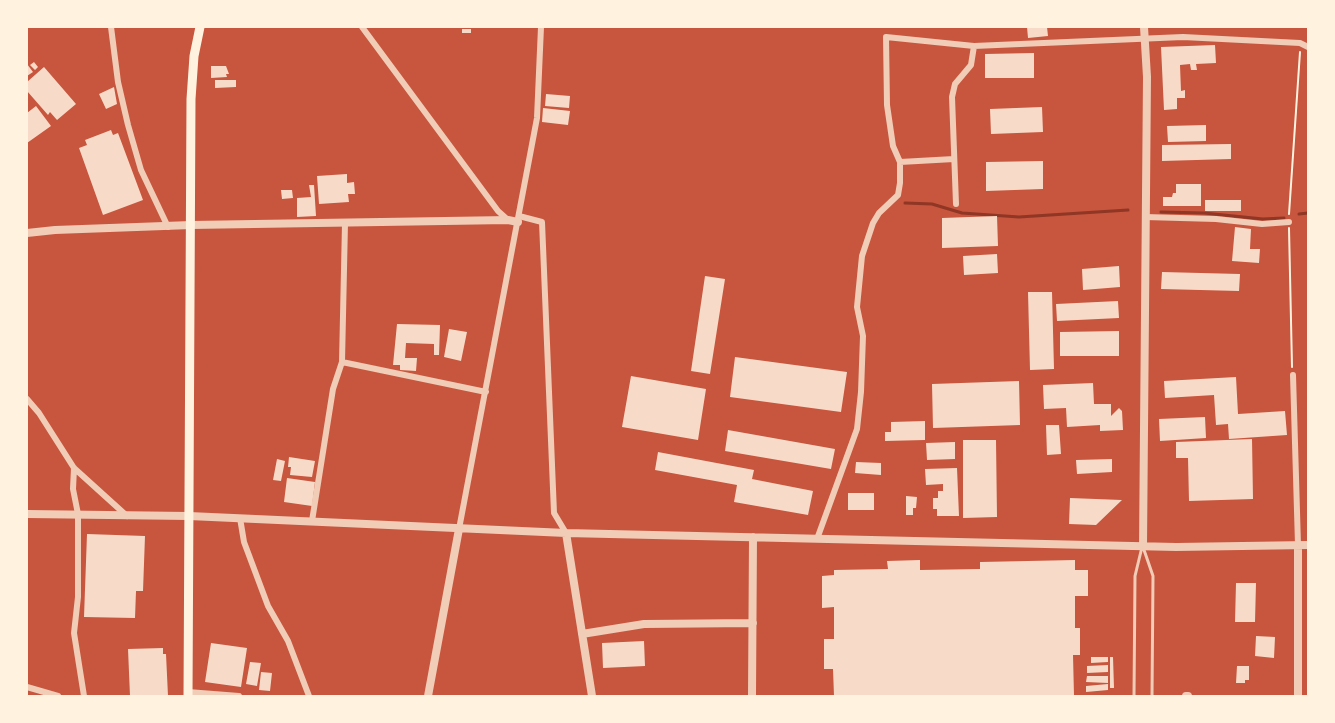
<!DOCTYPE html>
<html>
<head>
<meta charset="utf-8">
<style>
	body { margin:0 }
	#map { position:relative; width:1335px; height:723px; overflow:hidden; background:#c8553d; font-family:"Sofia Sans Condensed",sans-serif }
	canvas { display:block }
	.frame { position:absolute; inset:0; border:28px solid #fff3e0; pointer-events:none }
</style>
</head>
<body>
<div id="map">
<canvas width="1335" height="723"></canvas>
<div class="frame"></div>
</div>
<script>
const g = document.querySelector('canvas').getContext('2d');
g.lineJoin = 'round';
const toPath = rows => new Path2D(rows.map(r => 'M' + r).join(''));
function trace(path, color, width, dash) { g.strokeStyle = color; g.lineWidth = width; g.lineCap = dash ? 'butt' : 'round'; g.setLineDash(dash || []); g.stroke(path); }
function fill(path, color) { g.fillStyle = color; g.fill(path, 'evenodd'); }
trace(toPath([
	[905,203,932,204,962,213,1019,217,1128,210],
	[1161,212,1204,213,1263,219,1284,218],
	[1299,214,1308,213]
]), '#8f3625', 3);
fill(toPath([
	[1027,27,1047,27,1048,36,1028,38],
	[462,29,471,29,471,33,462,33],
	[1215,45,1216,63,1196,64,1197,70,1191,70,1190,64,1180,65,1181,91,1185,90,1185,98,1177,98,1177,109,1164,110,1161,47],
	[1034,53,1034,78,985,78,985,54],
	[34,62,38,67,35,70,30,65],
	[27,64,33,72,27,76],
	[211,66,226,66,229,74,226,74,227,77,211,78],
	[44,67,76,104,57,120,50,112,48,115,27,91,27,82],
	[215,80,236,80,236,87,215,88],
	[114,87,117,104,106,109,99,94],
	[546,94,570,96,569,108,545,106],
	[36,106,51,126,27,143,27,113],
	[1042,107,1043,132,991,134,990,109],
	[543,108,570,111,568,125,542,122],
	[1206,125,1206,141,1168,142,1167,126],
	[111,130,113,135,118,133,143,200,103,215,79,148,87,145,85,140],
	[1231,144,1231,159,1162,161,1162,145],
	[1043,161,1043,189,986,191,986,162],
	[347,174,347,183,354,182,355,194,348,194,349,202,319,204,317,176],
	[1176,184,1201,184,1201,206,1163,206,1163,197,1172,197,1173,193,1176,193],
	[309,185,314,185,316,216,297,217,297,198,311,197],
	[281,190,292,190,293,198,282,199],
	[1205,200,1241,200,1241,211,1205,211],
	[997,216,998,246,942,248,942,218],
	[1235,227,1251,229,1250,249,1260,249,1259,263,1232,261],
	[997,254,998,273,964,275,963,256],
	[1119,266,1120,287,1083,290,1082,269],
	[1162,272,1240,274,1239,291,1161,289],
	[705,276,725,279,710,374,691,371],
	[1028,292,1052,292,1054,369,1030,370],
	[1118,301,1119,318,1057,321,1056,304],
	[397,324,440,325,439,355,434,355,434,344,406,343,405,358,417,358,416,371,400,370,400,365,393,365],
	[449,329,467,332,461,361,444,357],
	[1119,331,1119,356,1060,356,1060,332],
	[735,357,847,372,841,412,730,397],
	[631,376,706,389,698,440,622,427],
	[1236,377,1238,414,1285,411,1287,435,1229,439,1228,424,1216,425,1214,395,1165,398,1164,381],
	[1019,381,1020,425,933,428,932,384],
	[1093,383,1094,404,1111,404,1111,416,1119,408,1122,411,1123,430,1100,431,1100,425,1067,427,1066,408,1044,409,1043,385],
	[1205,417,1206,438,1160,441,1159,419],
	[925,421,925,440,885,441,885,432,891,432,891,422],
	[1046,425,1059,425,1061,454,1047,455],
	[728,430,835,449,831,469,725,451],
	[1252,439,1253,499,1189,501,1188,458,1176,458,1176,442],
	[963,440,996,440,997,517,963,518],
	[955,442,955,459,927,460,926,443],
	[658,452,754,470,752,479,813,491,808,515,734,502,737,485,655,470],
	[289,457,315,461,312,477,290,475,291,467,288,467],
	[277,459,285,461,281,481,273,480],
	[1112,459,1112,472,1077,474,1076,460],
	[856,462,881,463,881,475,855,473],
	[957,468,959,516,937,516,937,509,933,509,933,498,938,498,938,491,943,491,943,484,926,485,925,469],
	[287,478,315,482,312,506,284,502],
	[848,493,874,493,874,510,848,510],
	[906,496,917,497,916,508,913,508,913,515,906,515],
	[1070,498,1122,500,1096,525,1069,524],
	[87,534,145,536,143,591,136,591,135,618,84,617],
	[920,560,920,570,980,569,980,562,1075,560,1075,570,1088,570,1088,596,1075,596,1075,628,1080,628,1080,655,1073,655,1074,696,834,696,833,669,824,669,824,639,834,639,834,607,822,608,822,576,834,575,834,570,888,569,887,561],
	[1236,583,1256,583,1255,622,1235,622],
	[1256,636,1275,637,1274,658,1255,656],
	[644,641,645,666,603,668,602,643],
	[211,643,247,648,241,687,205,682],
	[163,648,163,654,166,654,168,696,130,696,128,649],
	[1091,657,1108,657,1108,662,1091,663],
	[1110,657,1113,657,1114,688,1110,688],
	[250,662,261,663,257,686,246,684],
	[1108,665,1108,672,1087,673,1087,666],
	[1237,666,1249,666,1249,680,1245,680,1245,683,1236,683],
	[261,672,272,673,270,691,259,690],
	[1087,676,1108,676,1108,683,1086,682],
	[1108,684,1108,690,1086,692,1086,686]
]), '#f7dbc8');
trace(toPath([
	[1289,214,1300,52],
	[1289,228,1292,367]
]), '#fff3e0', 2);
trace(toPath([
	[1143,547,1153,576,1152,696],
	[1134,696,1135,576,1142,547]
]), '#f1ccb7', 3);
trace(toPath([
	[111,27,118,82,128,125,141,170,168,227],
	[362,27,498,211,508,220],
	[900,162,954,159],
	[956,204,952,97,955,84,971,65,974,46],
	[519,216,542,222,554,513,566,533],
	[1145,217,1216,219,1262,224,1289,222],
	[342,362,486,392],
	[1293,375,1298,545],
	[27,399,39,413,74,468,127,516],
	[74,468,73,489,78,514,78,597,74,633,84,696],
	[240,518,244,542,268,606,288,641,309,696],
	[312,521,333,389,342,362,345,223],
	[459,529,537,118,541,27],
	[817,539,857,429,861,392,863,336,857,307,862,256,873,223,879,213,898,195,900,183,900,162,893,146,887,105,886,37,974,46,1183,37,1300,43,1308,47],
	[27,687,58,696],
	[188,692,239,696]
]), '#f1ccb7', 6);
trace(toPath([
	[27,233,55,230,191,225,508,220,518,222],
	[27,514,189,516,566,533,1176,547,1308,545],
	[566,533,592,696],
	[1298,545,1298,696],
	[1143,546,1147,77,1144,27],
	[582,634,644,624,753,623],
	[428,696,459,529],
	[752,696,753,537],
	[1186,696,1188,696]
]), '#f1ccb7', 8);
trace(toPath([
	[188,696,191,99,194,56,200,27]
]), '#fff3e0', 9);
</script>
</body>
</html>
